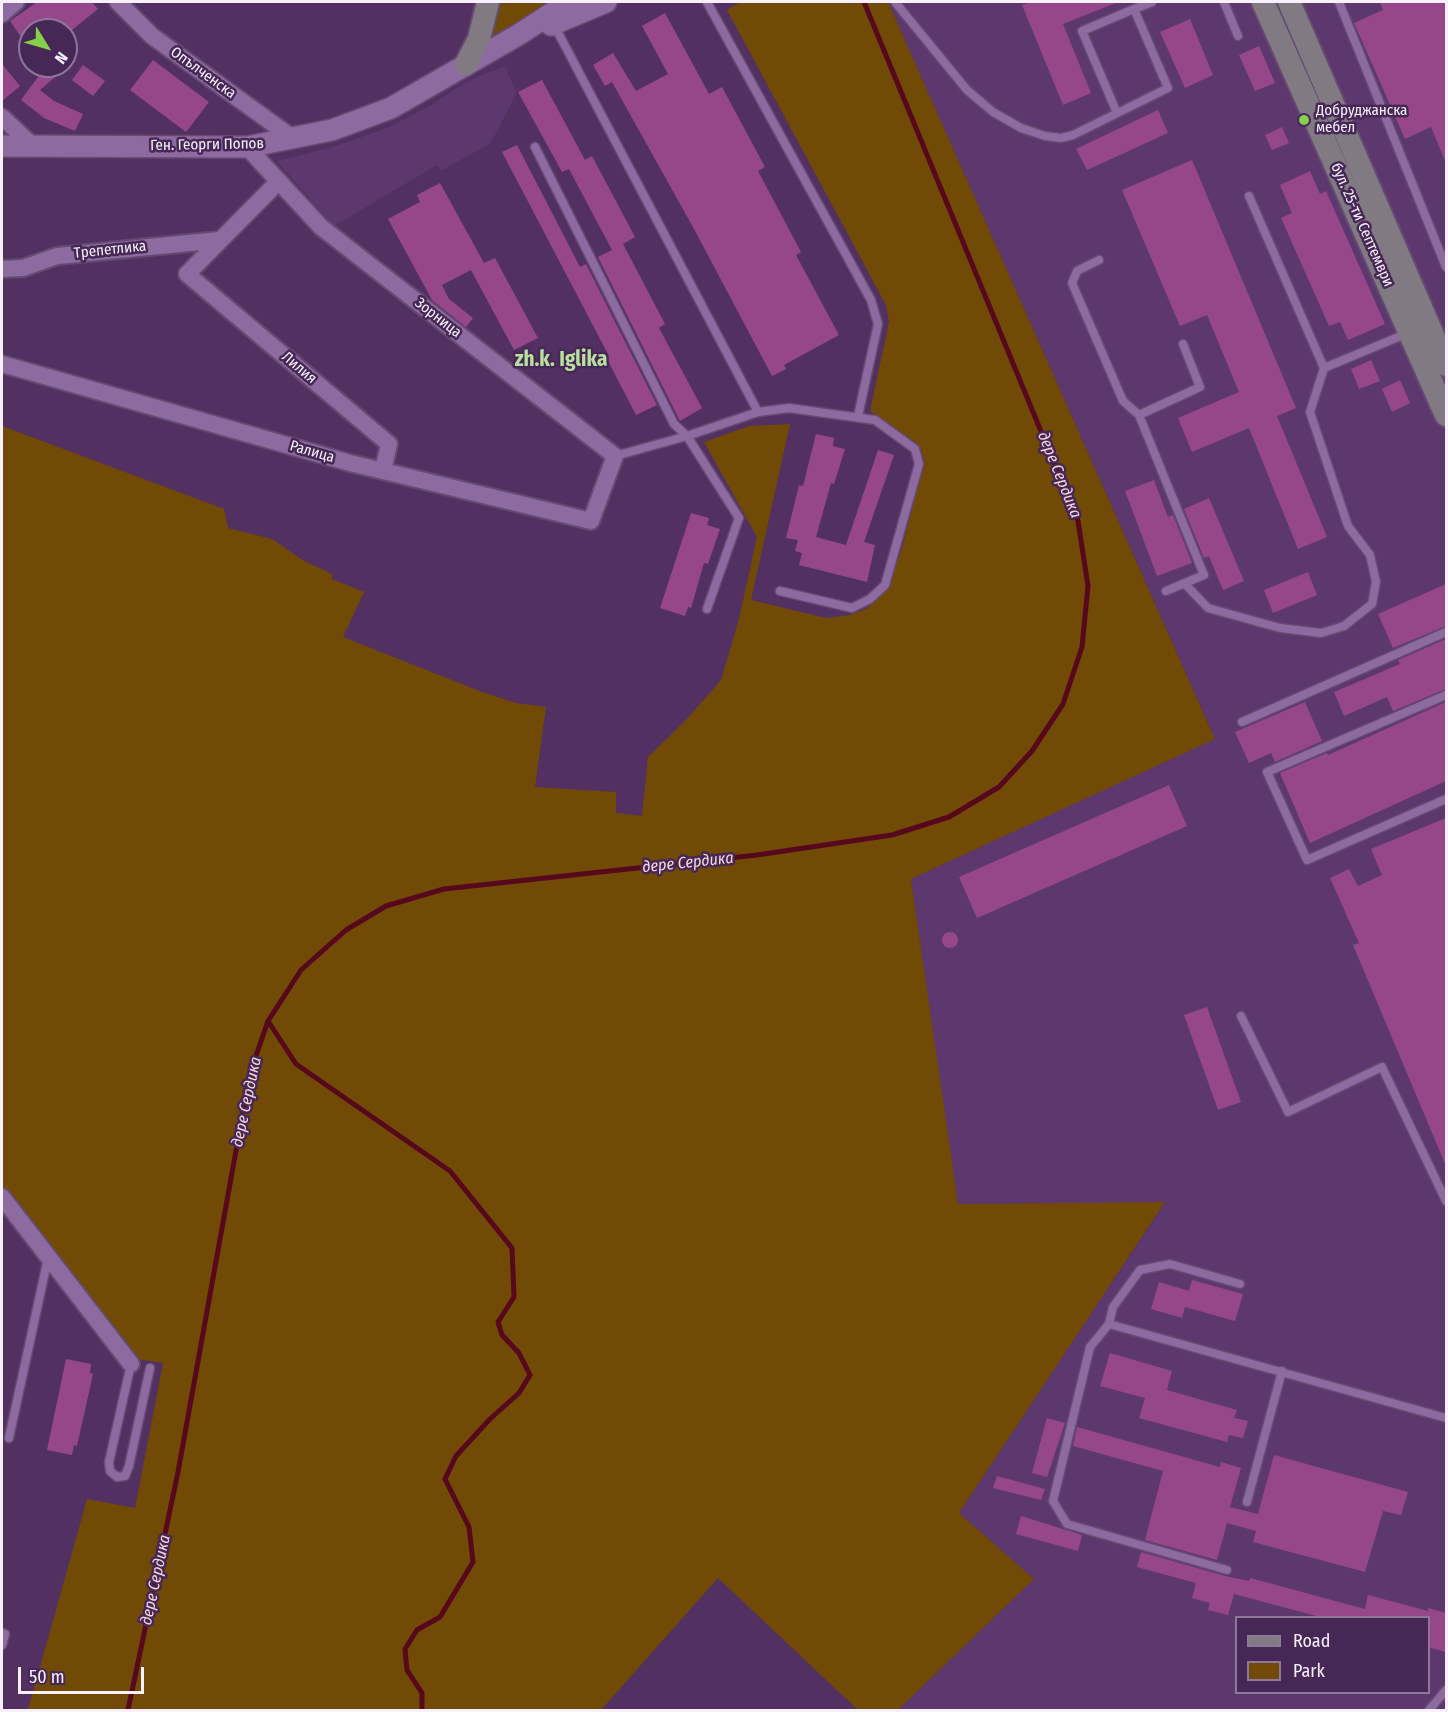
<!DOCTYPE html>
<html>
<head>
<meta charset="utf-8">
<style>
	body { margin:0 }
	#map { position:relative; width:1448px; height:1712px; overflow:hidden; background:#523162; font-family:"Fira Sans Condensed",sans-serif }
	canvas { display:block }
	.frame { position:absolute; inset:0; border:3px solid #f8f1fd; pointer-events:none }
	.legend { position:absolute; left:1235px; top:1616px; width:195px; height:78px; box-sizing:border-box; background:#472756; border:2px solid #8e7899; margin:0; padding:8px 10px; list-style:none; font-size:18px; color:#f8f1fd }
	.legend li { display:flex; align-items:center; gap:12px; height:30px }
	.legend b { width:30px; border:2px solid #8e7899 }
	.north { position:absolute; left:18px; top:18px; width:60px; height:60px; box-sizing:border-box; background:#472756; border:2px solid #8e7899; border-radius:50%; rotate:127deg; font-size:16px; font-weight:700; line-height:24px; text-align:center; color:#f8f1fd }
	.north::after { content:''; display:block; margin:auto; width:21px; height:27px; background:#86cf4b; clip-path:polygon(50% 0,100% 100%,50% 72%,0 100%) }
	.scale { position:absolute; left:18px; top:1667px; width:126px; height:27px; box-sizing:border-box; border:3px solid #f8f1fd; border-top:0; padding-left:8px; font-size:18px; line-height:21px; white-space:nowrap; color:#f8f1fd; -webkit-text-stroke:4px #472756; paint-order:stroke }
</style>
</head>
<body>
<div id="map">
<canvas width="1448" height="1712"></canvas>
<div class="frame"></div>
<ul class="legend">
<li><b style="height:8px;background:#827a83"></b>Road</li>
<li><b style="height:16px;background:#714a06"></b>Park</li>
</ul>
<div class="north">N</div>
<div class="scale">50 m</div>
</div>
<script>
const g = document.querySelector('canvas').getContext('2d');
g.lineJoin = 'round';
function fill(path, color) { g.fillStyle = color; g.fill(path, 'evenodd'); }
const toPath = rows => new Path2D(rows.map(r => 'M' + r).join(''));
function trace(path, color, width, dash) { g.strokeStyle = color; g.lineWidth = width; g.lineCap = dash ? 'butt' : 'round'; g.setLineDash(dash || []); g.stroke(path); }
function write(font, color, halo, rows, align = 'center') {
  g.font = font + ' "Fira Sans Condensed",sans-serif'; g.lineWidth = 5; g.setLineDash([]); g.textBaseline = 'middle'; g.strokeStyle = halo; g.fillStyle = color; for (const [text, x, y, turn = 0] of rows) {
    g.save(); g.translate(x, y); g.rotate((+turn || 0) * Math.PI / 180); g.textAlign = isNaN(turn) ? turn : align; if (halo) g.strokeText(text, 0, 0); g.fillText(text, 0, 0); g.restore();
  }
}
fill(toPath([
	[888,2,1446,2,1446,1710,898,1710,1034,1579,959,1513,1165,1203,958,1204,911,879,1215,738],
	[1236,1618,1428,1618,1428,1692,1236,1692],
	[505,66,517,93,490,144,442,170,437,165,334,226,277,161,333,147,387,128,426,108,472,79]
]), '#5d386f');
fill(toPath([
	[496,2,553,2,499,36,492,37,490,33],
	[740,2,888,2,1215,739,911,879,958,1204,1165,1202,959,1513,1034,1579,898,1710,858,1710,718,1578,601,1710,28,1710,87,1499,135,1508,163,1363,136,1359,2,1185,2,426,224,509,228,528,272,539,304,561,332,574,332,579,364,592,343,637,482,692,516,703,546,707,535,787,616,792,616,813,642,816,648,757,686,720,721,680,739,619,757,537,704,442,749,426,790,424,751,600,826,618,850,615,868,608,888,588,903,545,924,459,919,445,870,411,889,322,886,305,727,10]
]), '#714a06');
trace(toPath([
	[268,1021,296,1064,450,1171,512,1248,514,1297,498,1322,502,1335,519,1353,530,1375,519,1393,490,1419,456,1456,445,1479,469,1527,473,1562,440,1617,417,1630,405,1649,407,1670,422,1693,422,1710],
	[128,1710,178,1472,250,1073,268,1021,301,970,346,930,386,906,444,889,757,855,892,835,949,817,999,787,1032,751,1063,704,1082,647,1088,586,1078,521,864,2]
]), '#57081d', 5);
fill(toPath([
	[37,2,92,2,98,9,72,30,30,30,30,50,10,21],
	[1031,2,1118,2,1063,24,1091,93,1063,105,1022,5],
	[1380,2,1446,2,1446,163,1431,127,1405,139,1359,34,1354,23,1383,10],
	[665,13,709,94,722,87,765,167,758,171,801,252,796,255,839,335,784,365,786,369,772,376,694,229,612,82,605,86,593,65,613,53,636,91,668,74,642,26],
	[1190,19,1213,75,1185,88,1160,32],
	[1259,46,1275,83,1255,91,1239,55],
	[153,60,209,102,186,132,130,90],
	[2,64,20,86,2,101],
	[83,65,105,81,93,96,72,80],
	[46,66,68,66,40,90,54,101,83,114,75,131,44,118,21,100],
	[542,80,585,160,592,156,635,237,623,244,665,324,659,328,702,408,680,421,598,257,612,250,569,169,562,172,518,92],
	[1158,110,1168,133,1087,170,1076,149],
	[1282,127,1289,143,1272,150,1265,135],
	[517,145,580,267,586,264,657,405,636,415,606,357,609,356,502,152],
	[1192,160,1296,408,1277,416,1327,537,1298,549,1249,428,1192,452,1178,418,1239,392,1207,315,1180,326,1122,190],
	[1310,171,1320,194,1326,191,1385,324,1348,340,1340,322,1329,326,1281,218,1292,213,1280,185],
	[440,183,484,263,495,258,538,338,514,350,471,270,442,285,449,299,473,318,466,327,432,300,388,219,420,202,417,195],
	[1371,360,1380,381,1359,389,1351,369],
	[1400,380,1410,403,1392,412,1382,389],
	[816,434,834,438,833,446,845,449,834,484,831,483,816,537,846,545,878,450,894,455,864,542,875,545,867,582,799,565,802,553,795,551,798,540,786,538,799,485,803,486],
	[1154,480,1168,517,1173,515,1192,563,1157,576,1125,491],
	[1209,498,1244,581,1223,590,1209,556,1204,558,1184,509],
	[691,513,709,518,707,525,720,529,708,564,704,563,691,608,688,607,685,616,660,608],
	[1308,572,1317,595,1273,613,1264,590],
	[1446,584,1446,626,1393,648,1378,614],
	[1446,639,1446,689,1393,711,1387,697,1344,716,1334,692,1400,664,1398,660],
	[1305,702,1322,741,1275,762,1271,753,1249,763,1235,732],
	[1446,702,1446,781,1310,843,1280,773,1327,753,1328,755],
	[1169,785,1187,826,977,918,959,877],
	[1446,818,1446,1166,1353,945,1359,943,1330,878,1349,869,1358,886,1382,875,1371,849],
	'942 940a8 8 0 1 1 16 0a8 8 0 1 1-16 0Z',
	[1207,1007,1241,1102,1218,1110,1184,1015],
	[1192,1280,1243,1294,1235,1321,1185,1307,1182,1318,1151,1309,1159,1282,1189,1291],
	[1110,1353,1172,1371,1167,1390,1237,1410,1234,1418,1248,1421,1243,1438,1229,1435,1227,1442,1139,1418,1145,1398,1100,1386],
	[66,1359,91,1364,90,1373,93,1374,77,1446,74,1445,72,1455,47,1450],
	[1047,1418,1065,1423,1047,1477,1032,1473],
	[1077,1427,1220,1467,1221,1462,1241,1468,1230,1507,1258,1514,1274,1455,1408,1492,1401,1515,1383,1511,1365,1572,1253,1542,1256,1531,1227,1523,1217,1560,1145,1540,1163,1471,1073,1446],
	[997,1476,1045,1489,1041,1500,993,1488],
	[1021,1516,1082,1535,1078,1551,1016,1534],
	[1141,1552,1225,1576,1249,1581,1250,1578,1365,1609,1368,1595,1428,1611,1428,1608,1446,1613,1446,1652,1428,1647,1428,1617,1320,1617,1234,1594,1228,1615,1208,1610,1210,1603,1192,1598,1196,1583,1137,1567]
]), '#96478a');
const service = toPath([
	[707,2,871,300,878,324,858,416],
	[895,2,967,90,993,112,1021,128,1045,136,1061,138,1073,135,1168,88,1134,9,1152,2],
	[1224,2,1238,36],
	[1339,2,1446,267],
	[554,25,758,412],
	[1117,113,1082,31,1134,9],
	[535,147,674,424,687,436,739,518,707,609],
	[1249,196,1324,368,1408,333],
	[1099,260,1077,271,1072,283,1123,401,1139,415,1200,387,1183,344],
	[1139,415,1204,575,1166,591],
	[615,456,687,436,758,412,789,408,875,420,915,449,919,464,885,585,870,599,852,608,780,591],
	[1185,584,1208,608,1280,628,1321,633,1344,626,1372,604,1376,582,1370,555,1348,526,1310,412,1324,368],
	[1446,695,1267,772,1307,860,1446,799],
	[1242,722,1446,632],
	[1241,1016,1288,1112,1382,1067,1446,1201],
	[1109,1324,1113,1307,1140,1270,1170,1264,1240,1284],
	[131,1364,109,1462,110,1471,117,1477,125,1476,129,1466,150,1368],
	[9,1438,48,1258],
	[1247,1502,1282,1371],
	[1227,1570,1067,1524,1053,1501,1090,1347,1109,1324,1446,1418],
	[2,1633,5,1634,2,1645],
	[1429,1710,1446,1690]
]);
const minor = toPath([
	[118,2,152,36,294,139],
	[2,14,16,2],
	[2,117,33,146],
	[279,181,187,274,389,444,383,471],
	[2,269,23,268,57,256,220,240],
	[2,364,350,463,591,521,615,456,321,227,247,147],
	[2,1197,131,1364]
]);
const tertiary = toPath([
	[551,25,606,2],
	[2,146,247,147,332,130,391,108,518,35,569,2]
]);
const secondary = toPath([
	[1263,2,1446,415],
	[1289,2,1446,365],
	[466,64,479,39,488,2]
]);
trace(service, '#654b72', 11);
trace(minor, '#654b72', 20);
trace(tertiary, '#654b72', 24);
trace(secondary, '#654b72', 26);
trace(service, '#8d6ba0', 8);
trace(minor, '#8d6ba0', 16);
trace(tertiary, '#8d6ba0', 21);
trace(secondary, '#827a83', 22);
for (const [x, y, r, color] of [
	[1304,120,6,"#86cf4b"]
]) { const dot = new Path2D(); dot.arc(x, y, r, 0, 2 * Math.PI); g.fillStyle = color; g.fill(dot); trace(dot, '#472756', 2); }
write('15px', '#f8f1fd', '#472756', [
	["Опълченска",203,73,36],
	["Ген. Георги Попов",207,145,-1],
	["бул. 25-ти Септември",1362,225,66],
	["Трепетлика",110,250,-6],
	["Зорница",438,318,38],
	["Лилия",299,368,40],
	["Ралица",312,452,16]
]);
write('15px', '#f8f1fd', '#472756', [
	["Добруджанска",1316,111],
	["мебел",1316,128]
], 'left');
write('italic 16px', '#f6d8da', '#472756', [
	["дере Сердика",1059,475,68],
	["дере Сердика",688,863,-6],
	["дере Сердика",247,1102,-78],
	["дере Сердика",156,1580,-78]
]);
write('bold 21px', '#b7e19d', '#472756', [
	["zh.k. Iglika",561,360]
]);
</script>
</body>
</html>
